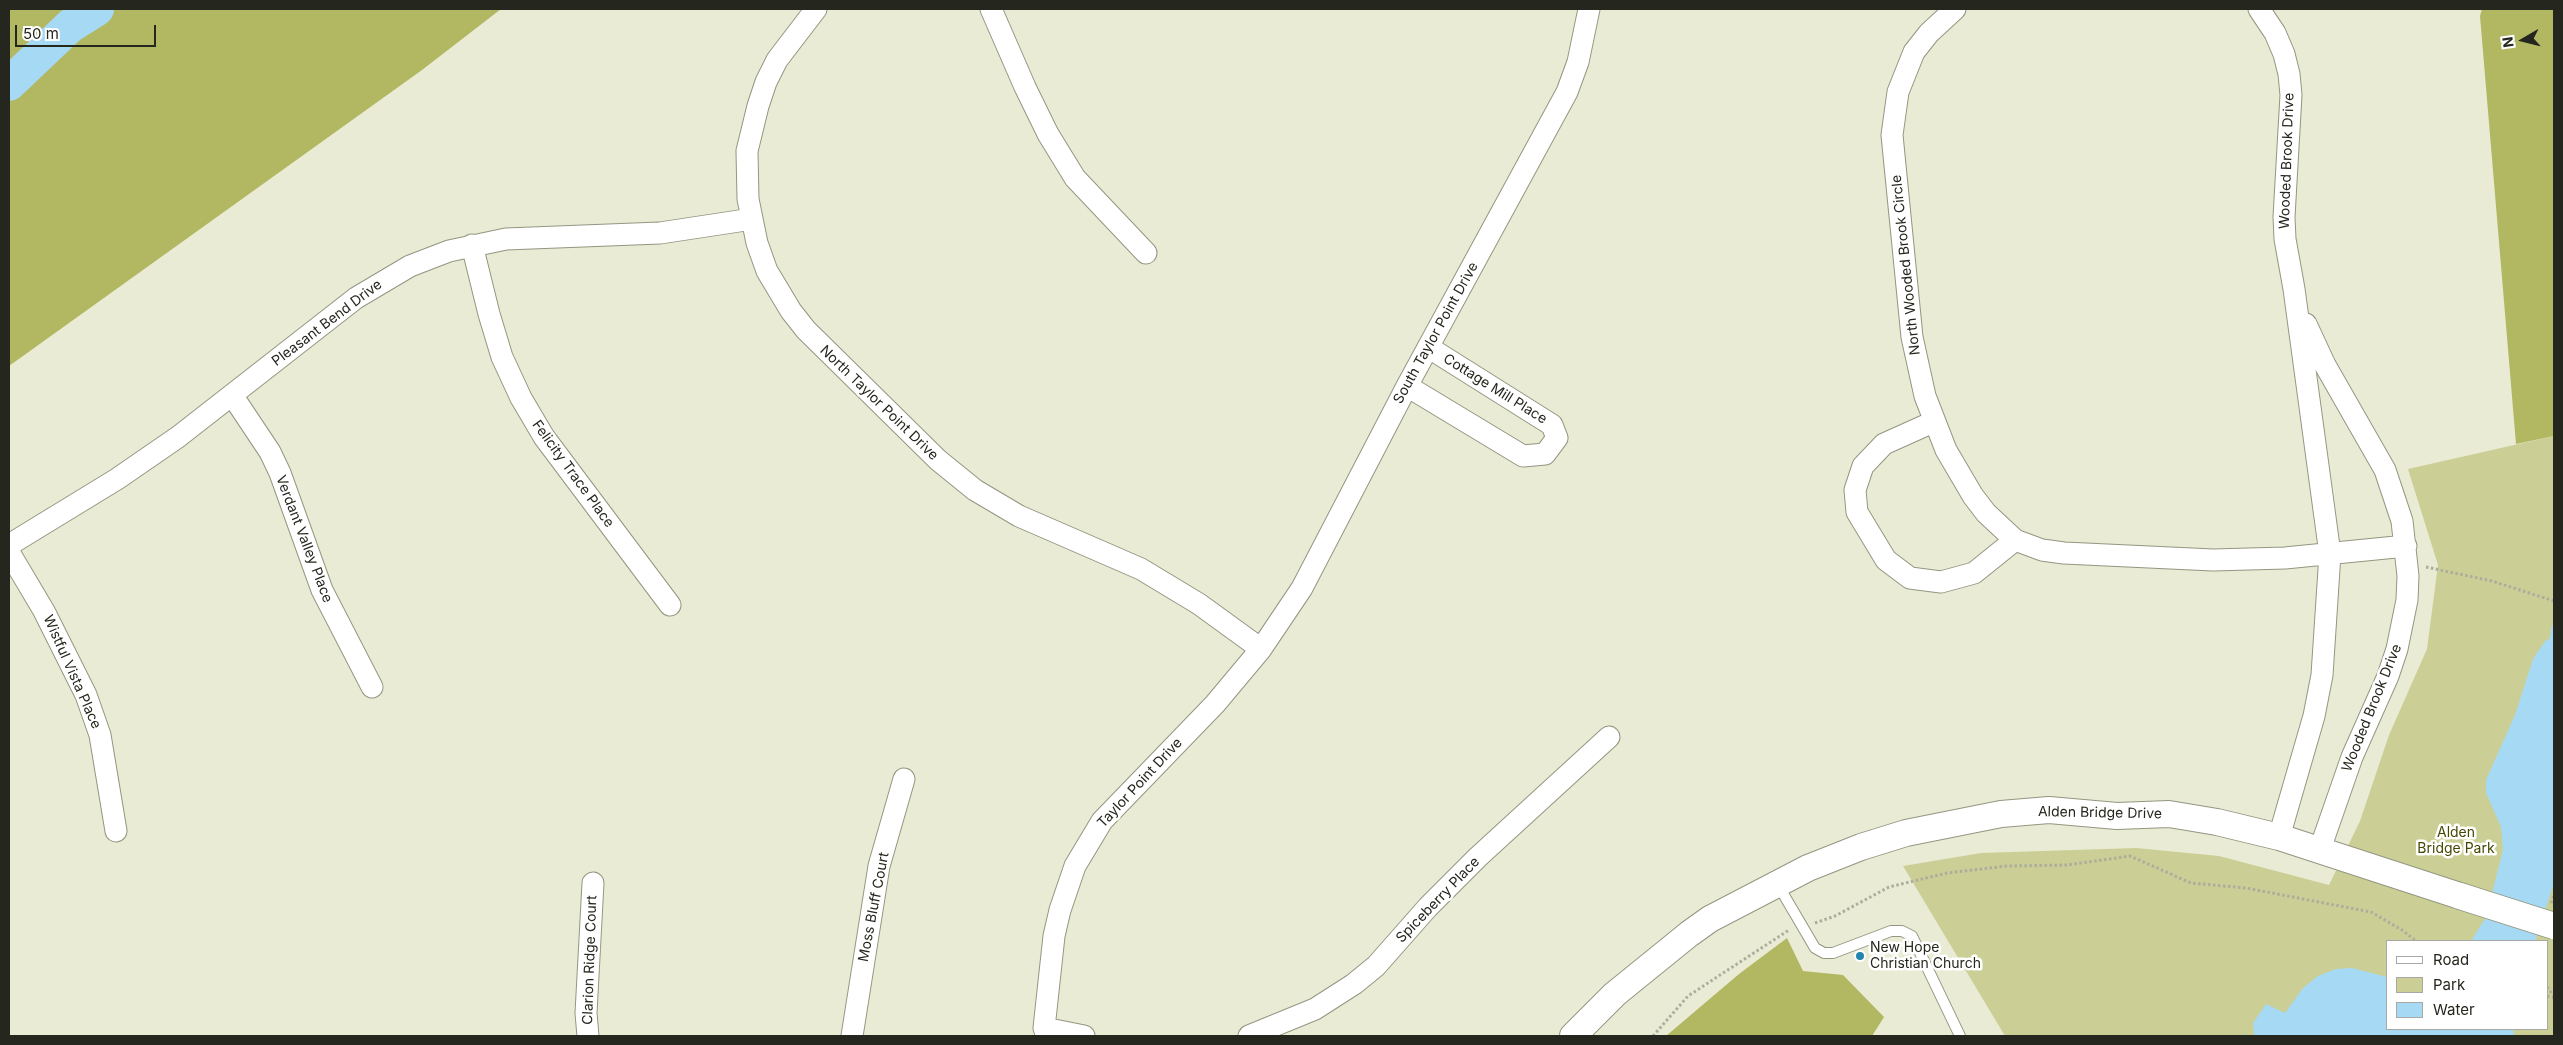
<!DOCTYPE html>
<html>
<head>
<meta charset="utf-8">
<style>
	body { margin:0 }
	#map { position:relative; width:2563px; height:1045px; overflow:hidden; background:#e9ebd5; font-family:Inter,sans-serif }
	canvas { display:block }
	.frame { position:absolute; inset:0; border:10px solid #25261e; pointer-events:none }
	.legend { position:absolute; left:2386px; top:940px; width:162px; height:90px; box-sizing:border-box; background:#fff; border:1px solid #a8a8a5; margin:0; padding:6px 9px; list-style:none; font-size:15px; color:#25261e }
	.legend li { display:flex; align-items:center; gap:10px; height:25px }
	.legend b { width:25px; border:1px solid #a8a8a5 }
	.north { position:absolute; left:2498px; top:15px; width:50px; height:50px; -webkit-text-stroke:4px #fff; paint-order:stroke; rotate:262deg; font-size:14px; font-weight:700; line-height:20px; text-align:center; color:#25261e }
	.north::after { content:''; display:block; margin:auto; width:18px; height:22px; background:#25261e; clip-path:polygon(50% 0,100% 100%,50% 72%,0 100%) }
	.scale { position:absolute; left:15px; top:25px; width:141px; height:22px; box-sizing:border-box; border:2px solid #25261e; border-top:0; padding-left:6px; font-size:15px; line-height:18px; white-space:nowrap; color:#25261e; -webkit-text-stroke:4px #fff; paint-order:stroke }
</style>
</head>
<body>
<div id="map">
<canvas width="2563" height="1045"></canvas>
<div class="frame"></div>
<ul class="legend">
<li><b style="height:6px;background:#fff"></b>Road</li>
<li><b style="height:14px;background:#cbcf95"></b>Park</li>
<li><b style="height:14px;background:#a6d9f4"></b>Water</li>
</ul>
<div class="north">N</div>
<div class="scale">50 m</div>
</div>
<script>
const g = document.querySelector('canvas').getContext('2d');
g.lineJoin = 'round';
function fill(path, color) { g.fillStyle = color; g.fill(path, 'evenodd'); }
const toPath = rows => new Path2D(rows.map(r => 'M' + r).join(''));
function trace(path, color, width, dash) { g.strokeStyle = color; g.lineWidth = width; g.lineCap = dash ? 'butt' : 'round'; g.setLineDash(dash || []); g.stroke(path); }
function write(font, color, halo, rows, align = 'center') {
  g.font = font + ' Inter,sans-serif'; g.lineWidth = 5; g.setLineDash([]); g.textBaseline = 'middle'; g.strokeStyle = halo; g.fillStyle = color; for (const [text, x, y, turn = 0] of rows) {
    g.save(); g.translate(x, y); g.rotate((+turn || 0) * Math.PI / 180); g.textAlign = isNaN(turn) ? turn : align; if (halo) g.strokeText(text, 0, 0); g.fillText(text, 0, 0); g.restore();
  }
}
fill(toPath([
	[2554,436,2554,1036,2005,1036,1903,866,1981,853,2136,848,2219,856,2329,885,2360,821,2389,735,2427,649,2438,565,2408,469],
	[2387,941,2547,941,2547,1029,2387,1029]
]), '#cbcf95');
fill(toPath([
	[9,9,501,9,422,70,9,366],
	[2482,9,2554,9,2554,436,2516,444,2480,16],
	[1787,938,1803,971,1843,975,1884,1017,1872,1036,1666,1036,1739,974]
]), '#b2b762');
fill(toPath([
	[2554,637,2554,883,2535,941,2471,941,2486,917,2503,850,2501,827,2486,793,2486,780,2515,715,2533,659,2545,641],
	[2352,968,2387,977,2387,1029,2513,1029,2514,1036,2254,1036,2253,1023,2266,1004,2285,1013,2303,988,2318,976,2336,969]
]), '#a6d9f4');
trace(toPath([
	[2552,643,2554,628]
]), '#a6d9f4', 5.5);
trace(toPath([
	[9,84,70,26,97,9]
]), '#a6d9f4', 34);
const service = toPath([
	[1778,885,1815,948,1824,953,1833,953,1891,931,1902,931,1912,936,1960,1036]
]);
const minor = toPath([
	[816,9,777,60,766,82,758,106,747,151,748,199,757,243,767,271,791,311,806,330,938,460,975,490,1019,516,1141,569,1199,604,1261,649],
	[991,9,1025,87,1048,134,1075,178,1146,253],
	[1955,9,1929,33,1914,52,1898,92,1892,135,1912,337,1925,396,1946,450,1973,496,1986,513,2015,540,2042,550,2064,553,2213,560,2285,558,2406,546],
	[2259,9,2275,33,2284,54,2289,74,2291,95,2284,217,2285,239,2294,289,2330,554,2322,675,2314,716,2279,837],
	[472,245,489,314,502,357,521,398,544,437,670,605],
	[2306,324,2325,365,2385,470,2402,521,2408,576,2407,600,2397,649,2388,676,2352,757,2320,849],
	[1407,386,1523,456,1545,454,1557,438,1552,425,1428,347],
	[232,395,270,452,280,473,322,590,372,687],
	[1933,422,1884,444,1863,466,1855,490,1857,512,1886,560,1910,578,1941,582,1974,573,2015,540],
	[9,545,117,479,178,437,356,298,410,266,449,251,506,239,660,233,752,219],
	[9,552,44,611,86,695,100,735,116,831],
	[1044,1028,1084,1036],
	[588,1036,586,1013,593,883],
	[852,1036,879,866,904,779],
	[1047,1036,1044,1028,1054,936,1060,910,1075,866,1102,821,1215,704,1261,649,1302,588,1407,386,1567,92,1578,62,1589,9],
	[1249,1036,1315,1009,1354,984,1376,966,1428,907,1478,857,1609,737]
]);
const tertiary = toPath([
	[1573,1036,1615,994,1689,934,1710,919,1808,868,1861,847,1906,833,2001,814,2049,810,2117,816,2169,814,2217,822,2279,837,2460,896]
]);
trace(service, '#949681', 12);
trace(minor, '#949681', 23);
trace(tertiary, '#949681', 28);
trace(toPath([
	[2426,567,2492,581,2554,601],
	[2551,903,2554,895],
	[1815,923,1835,916,1889,887,1947,873,2007,866,2067,865,2130,856,2191,883,2246,888,2371,912,2402,930,2416,941],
	[2547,987,2554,996],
	[2547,996,2554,998],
	[1653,1036,1688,996,1789,930]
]), '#acad9c', 3, [2.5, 2.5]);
trace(service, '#fff', 10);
trace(minor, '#fff', 21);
trace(tertiary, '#fff', 26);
const tertiaryBridge = toPath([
	[2460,896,2554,926]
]);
trace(tertiaryBridge, '#949681', 28, []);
trace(tertiaryBridge, '#fff', 26);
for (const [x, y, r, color] of [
	[1860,956,5,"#2185af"]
]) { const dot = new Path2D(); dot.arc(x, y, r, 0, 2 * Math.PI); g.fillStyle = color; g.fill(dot); trace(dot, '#fff', 2); }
write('14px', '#25261e', '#fff', [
	["Wooded Brook Drive",2287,161,-88],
	["North Wooded Brook Circle",1906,265,-96],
	["Pleasant Bend Drive",327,323,-37],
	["South Taylor Point Drive",1436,333,-61],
	["Cottage Mill Place",1495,389,32],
	["North Taylor Point Drive",879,403,44],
	["Felicity Trace Place",573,474,54],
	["Verdant Valley Place",304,539,69],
	["Wistful Vista Place",72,672,66],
	["Wooded Brook Drive",2372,708,-68],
	["Taylor Point Drive",1140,783,-47],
	["Alden Bridge Drive",2100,813,1],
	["Spiceberry Place",1438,900,-46],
	["Moss Bluff Court",874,907,-79],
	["Clarion Ridge Court",590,960,-88]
]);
write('14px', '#464804', '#fff', [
	["Alden",2456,833],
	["Bridge Park",2456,849]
]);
write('14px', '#25261e', '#fff', [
	["New Hope",1870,948],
	["Christian Church",1870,964]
], 'left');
</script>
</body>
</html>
